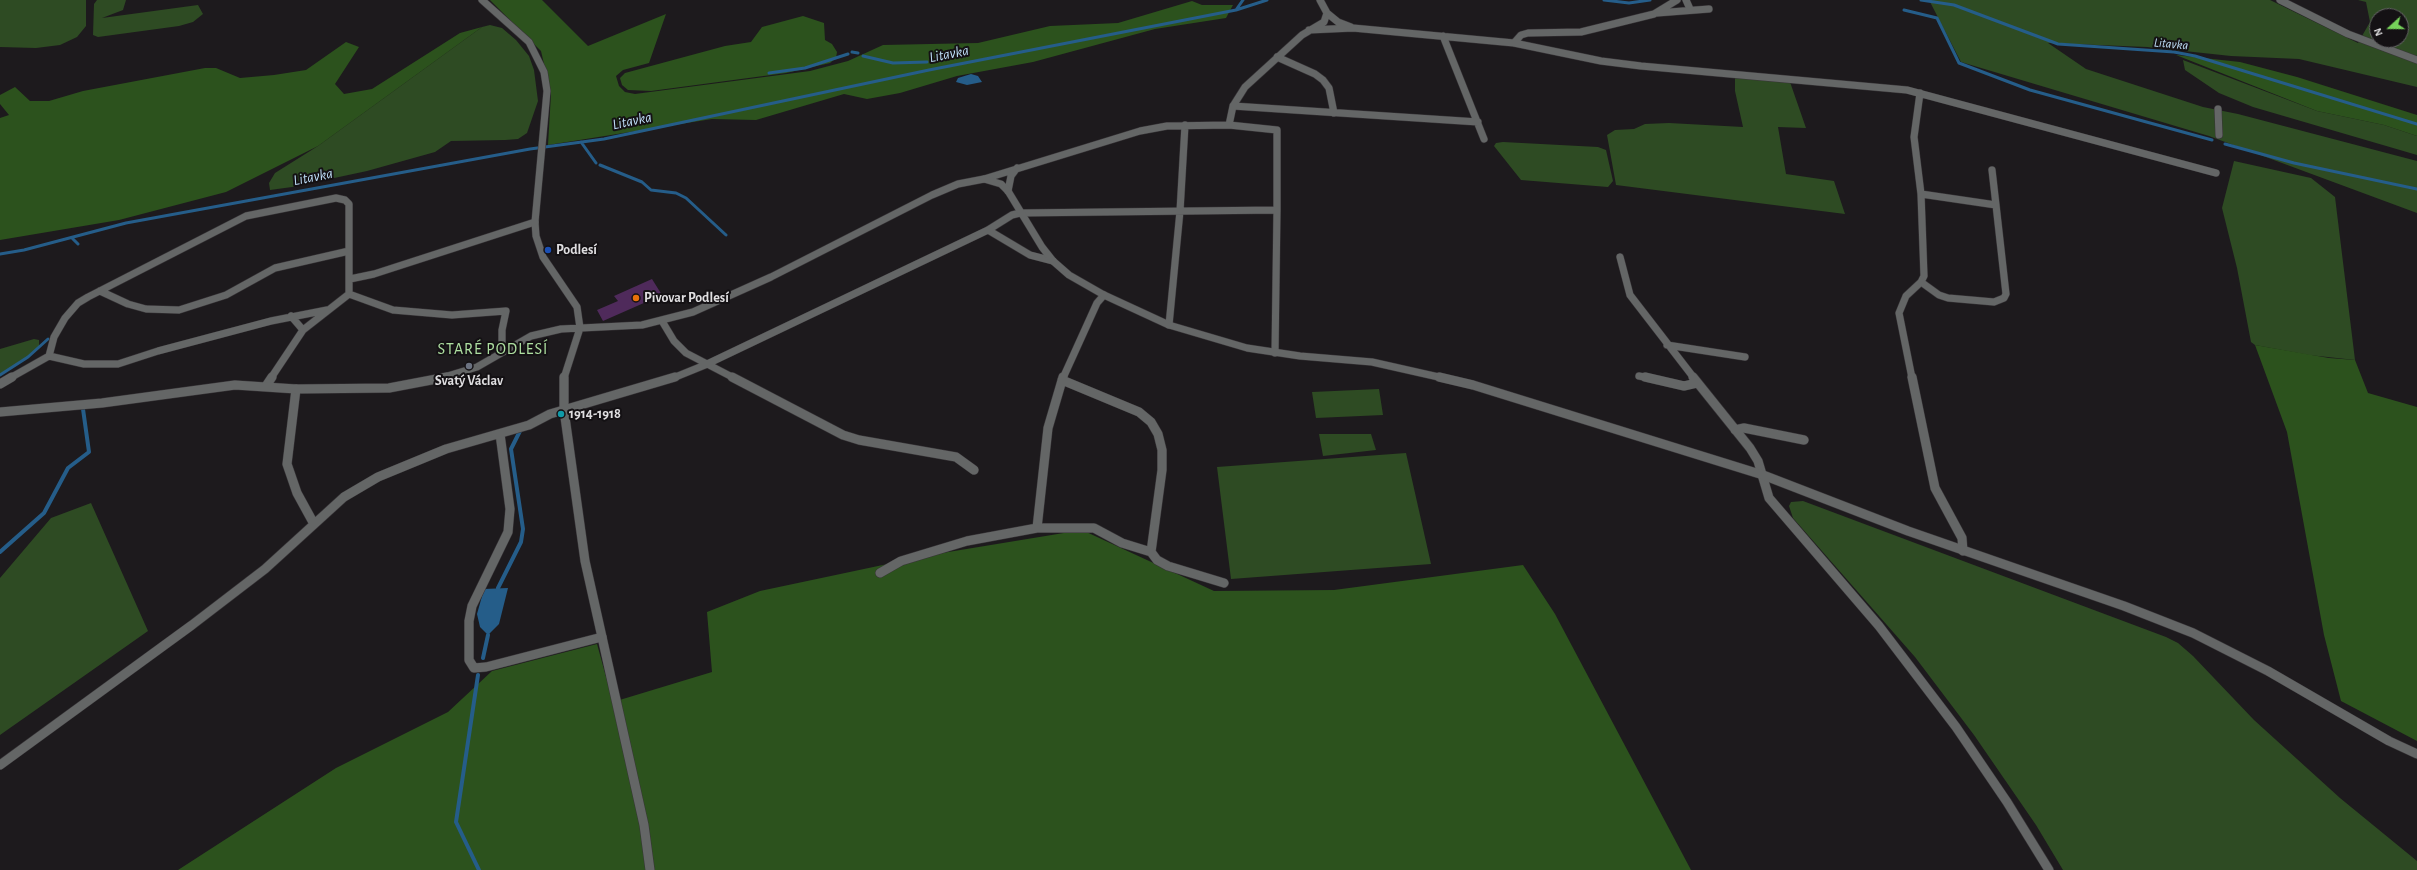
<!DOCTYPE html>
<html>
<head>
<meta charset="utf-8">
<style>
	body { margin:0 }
	#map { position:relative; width:2417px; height:870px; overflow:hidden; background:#1d1a1d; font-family:"Alegreya Sans",sans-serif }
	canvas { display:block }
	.north { position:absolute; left:2369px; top:8px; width:40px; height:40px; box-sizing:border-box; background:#141114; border:1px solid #656366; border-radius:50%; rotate:249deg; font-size:11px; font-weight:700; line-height:16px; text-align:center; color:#dfdee0 }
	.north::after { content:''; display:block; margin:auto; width:14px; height:18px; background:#76d25a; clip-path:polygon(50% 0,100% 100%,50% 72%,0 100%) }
</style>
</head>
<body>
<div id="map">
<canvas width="2417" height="870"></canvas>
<div class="north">N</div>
</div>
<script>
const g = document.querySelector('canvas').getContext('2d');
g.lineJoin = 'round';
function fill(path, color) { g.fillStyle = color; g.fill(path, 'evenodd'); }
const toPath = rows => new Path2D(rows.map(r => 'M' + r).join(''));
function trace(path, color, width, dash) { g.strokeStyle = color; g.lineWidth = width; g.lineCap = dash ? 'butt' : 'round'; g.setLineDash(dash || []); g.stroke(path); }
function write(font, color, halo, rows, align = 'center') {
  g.font = font + ' "Alegreya Sans",sans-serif'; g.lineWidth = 4; g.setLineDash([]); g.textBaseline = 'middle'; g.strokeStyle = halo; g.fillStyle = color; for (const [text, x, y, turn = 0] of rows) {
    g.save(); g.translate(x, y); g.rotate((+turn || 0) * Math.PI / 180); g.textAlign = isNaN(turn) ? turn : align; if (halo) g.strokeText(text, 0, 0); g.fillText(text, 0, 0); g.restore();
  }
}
fill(toPath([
	[0,0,86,0,86,26,77,37,60,45,36,48,0,47],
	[97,0,126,0,123,10,102,18,198,5,203,14,193,22,179,26,98,37,93,35,94,4],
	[1929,0,2270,0,2358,43,2370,22,2366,2,2358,0,2417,0,2417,87,2299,59,2231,56,2147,47,2048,43,2086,69,2203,107,2238,114,2417,161,2417,213,2209,136,1961,62],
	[2377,16,2401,16,2401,40,2377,40],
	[490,25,502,28,516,40,529,56,534,70,538,101,527,133,518,139,505,140,451,141,435,152,367,171,292,187,270,190,269,183,275,173,318,146,482,27],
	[2183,60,2317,111,2384,125,2417,136,2417,155,2253,107,2219,93,2185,70],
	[1735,78,1790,82,1806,128,1778,127,1786,174,1834,181,1845,214,1616,185,1607,135,1615,130,1634,129,1645,124,1669,123,1743,127,1735,91],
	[1503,142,1598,147,1606,150,1613,181,1608,187,1521,180,1494,146,1496,143],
	[2234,161,2311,178,2335,197,2355,360,2309,355,2255,345,2251,342,2237,268,2222,208],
	[34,339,39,340,39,348,30,356,0,375,0,349],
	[1379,389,1383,415,1316,418,1312,392],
	[1319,434,1371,434,1376,450,1323,456],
	[1406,453,1431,564,1231,579,1217,467],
	[1803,501,2166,637,2178,643,2193,656,2254,720,2340,798,2417,861,2417,870,2063,870,2036,825,1974,735,1915,657,1793,518,1789,506,1791,502],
	[91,503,148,631,0,735,0,578,51,518]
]), '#2e4b23');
fill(toPath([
	[490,0,542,0,588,46,666,14,649,63,623,70,616,76,619,86,625,92,635,94,810,71,848,61,883,45,978,43,1050,26,1118,23,1192,1,1202,5,1233,5,1226,18,1155,29,1033,62,957,76,900,93,867,99,844,94,756,120,712,119,548,145,551,94,541,51],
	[803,16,824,23,825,40,832,44,837,52,836,58,830,63,786,73,651,91,628,90,622,85,620,78,625,73,725,46,751,42,762,27],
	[482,27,318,146,226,192,119,220,0,240,0,118,9,115,0,104,0,95,15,87,30,101,49,101,83,91,205,68,216,68,240,78,274,75,306,70,346,42,359,47,335,84,344,94,372,89,460,33],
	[2176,55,2240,62,2297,77,2417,115,2417,136,2384,125,2317,111],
	[2255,345,2329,358,2355,360,2368,393,2417,407,2417,741,2341,701,2324,635,2287,432],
	[1082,530,1214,591,1334,590,1523,565,1555,614,1691,870,178,870,336,768,448,712,492,671,597,644,613,702,712,672,707,612,760,591,930,555]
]), '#2c521d');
fill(toPath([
	[971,74,978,76,982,82,967,85,956,82,958,78],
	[508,588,499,624,488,635,480,627,477,614,484,589]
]), '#255d89');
trace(toPath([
	[1604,0,1629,3,1650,0],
	[1921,0,1954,5,2058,44,2174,52,2195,56,2417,124],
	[1236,10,1243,0],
	[1904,10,1937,18,1959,63,2030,90,2212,140],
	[852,52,858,53],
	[863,56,893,63,927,62],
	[769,73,805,68,848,54],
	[581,142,596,163],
	[2225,144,2294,163,2417,189],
	[600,165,642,182,651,190,676,193,686,198,726,235],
	[72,238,78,244],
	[0,254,24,250,126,223,530,149,604,139,929,70,1236,10,1267,0],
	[0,375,28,357,48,339]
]), '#255d89', 3);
trace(toPath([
	[0,552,44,513,68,468,89,452,83,409],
	[498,588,521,542,523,529,511,449,520,431],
	[483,658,488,635],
	[478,675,456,822,479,870]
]), '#255d89', 4);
fill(toPath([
	[652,279,662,295,603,321,597,310,618,301,614,296]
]), '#4f2a5b');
const minorFar1 = toPath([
	[1320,0,1327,13,1338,22,1351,27],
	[1686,0,1690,9],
	[1657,13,1709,9],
	[1309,30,1353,28,1514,43,1601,61,1641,66,1907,90,2216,173],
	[1443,36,1484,139],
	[1514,43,1521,35,1528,33,1581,32,1654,14,1677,0],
	[1277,57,1315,74,1323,80,1329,88,1334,113],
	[1233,106,1478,122],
	[2218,109,2219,135],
	[1992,170,1996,205],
	[984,179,1140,131,1167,126,1229,125,1233,106,1245,87,1302,35,1324,22,1327,13],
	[1008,191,1011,176,1017,168],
	[1921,194,1996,205,2006,294,2004,298,1994,302,1948,298,1939,295,1921,282],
	[988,230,1030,255,1053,261],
	[1620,257,1630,295,1694,378],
	[350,279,374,274,535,222],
	[100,291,128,304,146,309,179,310,226,295,275,268,349,251],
	[291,316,303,330],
	[662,321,674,341,686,353,734,378],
	[1169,325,1180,211,1185,125],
	[1667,345,1745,357],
	[1275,353,1277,210],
	[49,356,54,337,65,318,78,303,88,297,246,216,336,198,345,200,349,204,349,294,393,310,452,315,506,311,502,330,502,351],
	[1639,376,1649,378],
	[10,378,49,356,84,364,118,364,158,351,271,321,327,310],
	[271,378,303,330,349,294],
	[673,378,705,365,988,230,1012,215,1020,213,1277,210,1277,130,1229,125],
	[1063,378,1097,303,1104,295],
	[1912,378,1899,313,1906,296,1921,282,1924,276,1921,194,1914,137,1920,93]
]);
const minor = toPath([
	[732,377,843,435,859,440,956,457,974,470],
	[1063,377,1048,428,1037,528,1094,528,1122,543,1151,552,1157,560,1168,566,1224,583],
	[1645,377,1684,386,1697,383],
	[1693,377,1750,448,1758,461,1769,498,1879,626,1956,727,2007,802,2049,870],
	[1912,377,1935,488,1962,538,1963,551],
	[1062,380,1139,412,1151,422,1158,434,1162,450,1162,470,1151,552],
	[0,384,12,377],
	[266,386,272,377],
	[296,389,287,464,297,493,314,524],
	[1735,430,1744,428,1804,440],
	[500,434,510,509,508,532,472,606,469,621,469,660,474,668,486,667,602,637],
	[880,573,901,561,967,541,1037,528],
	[0,765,192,625,265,569,344,497,378,477,446,449,529,425,550,414,675,377]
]);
const tertiaryFar1 = toPath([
	[482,0,529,42,544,72,547,91,535,222,536,236,543,257,577,307,580,328,564,378],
	[2280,0,2348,34,2417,60],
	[441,378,477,367,531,336,561,329,642,325,693,312,771,277,932,195,958,184,984,179,1001,184,1008,191,1042,247,1053,261,1069,275,1104,295,1169,325,1247,348,1300,356,1372,362,1443,378]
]);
const tertiary = toPath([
	[564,377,564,410,585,561,644,825,650,870],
	[1439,377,1473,385,1763,475,1908,531,2124,606,2193,633,2268,671,2389,741,2417,754],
	[0,412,102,403,235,385,296,389,389,388,447,377]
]);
trace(minorFar1, '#383538', 8);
trace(minor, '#383538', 10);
trace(tertiaryFar1, '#383538', 8);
trace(tertiary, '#383538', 10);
trace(minorFar1, '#646666', 7);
trace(minor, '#646666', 9);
trace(tertiaryFar1, '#646666', 7);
trace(tertiary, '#646666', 9);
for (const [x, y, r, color] of [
	[548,250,4,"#1a4fb4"],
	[636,298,4,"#e8710a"],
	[469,366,4,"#6b7280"],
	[561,414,4,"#0f9aa8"]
]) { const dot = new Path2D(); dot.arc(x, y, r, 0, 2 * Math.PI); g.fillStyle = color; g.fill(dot); trace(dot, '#141114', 1.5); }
write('italic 13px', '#bfdef8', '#141114', [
	["Litavka",2171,44,5]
]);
write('bold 14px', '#dfdee0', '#141114', [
	["Podlesí",556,250],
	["Pivovar Podlesí",644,298],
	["Svatý Václav",469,381,"center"],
	["1914-1918",569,414]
], 'left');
write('italic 15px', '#bfdef8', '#141114', [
	["Litavka",949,54,-11],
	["Litavka",632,121,-12],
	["Litavka",313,177,-11]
]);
g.letterSpacing = '1px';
write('16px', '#aee0a1', '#141114', [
	["STARÉ PODLESÍ",493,349]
]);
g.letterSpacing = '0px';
</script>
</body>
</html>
